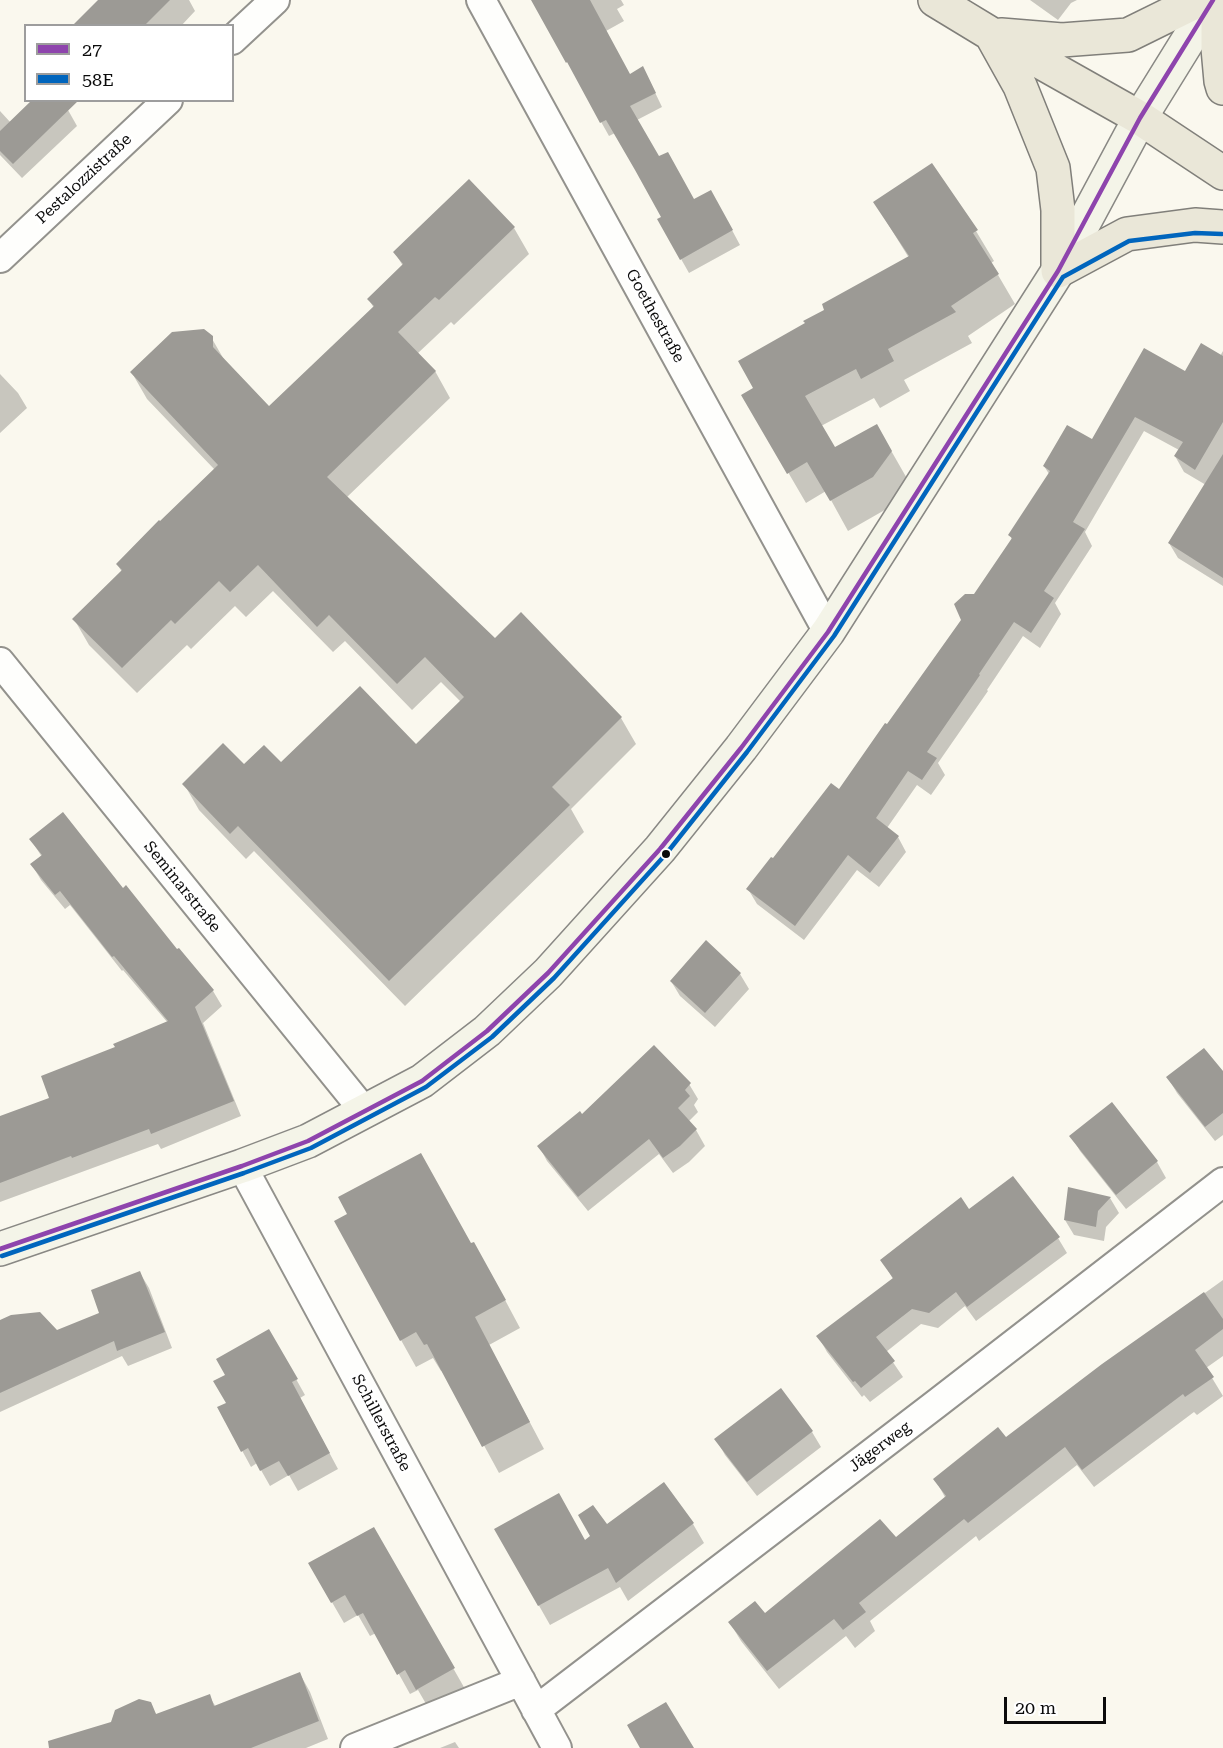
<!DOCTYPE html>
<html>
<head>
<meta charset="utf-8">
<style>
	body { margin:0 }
	#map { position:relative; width:1223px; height:1748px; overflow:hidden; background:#faf8ee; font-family:"Roboto Serif",serif }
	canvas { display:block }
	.legend { position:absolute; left:24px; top:24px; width:210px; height:78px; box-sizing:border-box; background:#fff; border:2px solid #9d9d9d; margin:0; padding:8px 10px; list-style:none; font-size:18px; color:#0b0b0b }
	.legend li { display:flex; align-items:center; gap:12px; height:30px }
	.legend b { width:30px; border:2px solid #9d9d9d }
	.scale { position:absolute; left:1004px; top:1697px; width:102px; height:27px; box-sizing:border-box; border:3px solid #0b0b0b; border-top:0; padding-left:8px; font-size:18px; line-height:21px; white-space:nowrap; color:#0b0b0b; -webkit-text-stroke:4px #fff; paint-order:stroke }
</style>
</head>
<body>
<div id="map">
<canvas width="1223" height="1748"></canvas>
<ul class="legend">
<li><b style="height:8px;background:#8e44ad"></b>27</li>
<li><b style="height:8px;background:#0065bd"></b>58E</li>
</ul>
<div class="scale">20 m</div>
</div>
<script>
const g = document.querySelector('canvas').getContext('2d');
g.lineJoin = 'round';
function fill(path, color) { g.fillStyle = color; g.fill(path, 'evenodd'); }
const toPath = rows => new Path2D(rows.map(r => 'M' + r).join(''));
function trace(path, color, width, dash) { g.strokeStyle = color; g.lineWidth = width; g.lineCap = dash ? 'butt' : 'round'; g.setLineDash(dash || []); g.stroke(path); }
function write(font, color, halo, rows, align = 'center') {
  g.font = font + ' "Roboto Serif",serif'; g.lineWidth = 6; g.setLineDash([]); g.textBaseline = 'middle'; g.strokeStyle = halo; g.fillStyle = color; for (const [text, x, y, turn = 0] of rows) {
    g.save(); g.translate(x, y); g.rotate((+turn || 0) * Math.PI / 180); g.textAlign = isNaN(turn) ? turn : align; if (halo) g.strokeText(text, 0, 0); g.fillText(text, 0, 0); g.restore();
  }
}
fill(toPath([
	[101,0,189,0,195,11,181,26,82,26],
	[533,0,621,0,624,5,617,9,624,21,606,31,630,76,650,82,662,107,637,120,659,158,694,201,719,206,740,245,689,273,659,220,663,218,615,133,609,136],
	[1030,0,1077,0,1071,3,1058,20],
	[59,100,68,110,77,126,22,178,0,155,0,111,11,123],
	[932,165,976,231,994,261,991,263,1015,304,968,336,972,343,904,380,910,391,880,408,874,398,821,426,835,449,877,426,909,482,890,507,848,531,826,491,806,503,743,395,755,388,826,311,909,258,875,203],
	[514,228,529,254,454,325,451,322,417,354,435,371,450,398,346,498,495,640,521,614,621,718,636,744,571,809,584,832,405,1006,254,851,246,859,199,810,184,784,244,766,281,764,416,746,461,702,441,682,412,710,345,641,333,652,273,591,246,617,235,606,191,649,187,645,137,693,89,645,74,619,122,572,117,564,215,470,147,399,132,373,211,337,226,363,269,408,374,308,369,300,403,266,395,253],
	[1223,351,1223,586,1178,558,1169,543,1206,485,1184,472,1175,456,1179,450,1144,431,1085,532,1092,546,1055,603,1061,614,1040,648,1023,636,987,690,988,691,938,763,945,775,931,795,917,785,887,828,898,837,906,852,879,887,857,870,804,940,757,904,748,889,773,860,839,791,963,620,975,595,1012,540,1010,535,1049,474,1044,466,1092,441,1186,373,1220,356],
	[0,374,18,393,27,408,0,433],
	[31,840,123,890,177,951,179,950,213,991,222,1006,203,1023,241,1116,161,1149,158,1144,0,1202,0,1118,51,1099,117,1048,168,1023,123,970,122,971,70,905,65,909,41,880,32,865,42,857],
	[740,974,749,989,715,1027,680,996,671,981],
	[1223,1074,1223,1135,1215,1141,1177,1093,1168,1078],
	[689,1084,698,1099,694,1105,698,1112,688,1122,696,1130,705,1146,689,1162,673,1173,659,1154,588,1211,547,1161,539,1146,582,1117],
	[1112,1104,1157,1162,1166,1178,1126,1209,1080,1151,1071,1136],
	[1069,1189,1110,1198,1119,1213,1106,1227,1104,1241,1074,1235,1065,1220],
	[1058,1238,1067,1253,976,1321,965,1306,938,1328,921,1324,886,1352,903,1377,870,1402,864,1395,862,1397,827,1352,818,1336,893,1279,882,1260],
	[471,1245,489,1270,520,1328,489,1345,544,1449,499,1473,443,1370,441,1371,433,1358,416,1367,401,1340],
	[140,1273,149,1288,172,1348,128,1366,122,1356,0,1412,0,1321,57,1332,101,1314],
	[1223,1280,1223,1356,1206,1368,1223,1396,1197,1415,1194,1412,1094,1487,1077,1465,979,1541,976,1536,870,1621,875,1631,855,1648,846,1636,779,1689,741,1641,730,1623,765,1615,895,1539,946,1499,935,1479,1006,1439,1103,1366],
	[269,1331,305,1395,300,1398,338,1469,298,1491,289,1475,270,1486,257,1463,251,1467,219,1408,228,1403,227,1376],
	[780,1390,812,1432,821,1447,757,1496,725,1455,716,1439],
	[664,1485,693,1524,704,1543,628,1601,620,1587,550,1625,496,1530,585,1542],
	[374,1529,465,1689,429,1709,418,1690,410,1694,376,1633,370,1636,358,1615,344,1623,310,1564],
	[300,1674,310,1692,328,1739,306,1748,55,1748,113,1723,150,1704,157,1716,209,1696,216,1707],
	[455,1742,459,1748,440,1748]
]), '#0003');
fill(toPath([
	[98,0,170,0,144,26,72,26],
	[531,0,590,0,630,74,643,66,656,93,630,106,659,156,668,152,694,199,711,190,733,230,680,260,657,219,661,217,635,170,606,120,600,123,567,62,566,63],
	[32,100,79,100,13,164,0,151,0,131],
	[932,163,978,230,973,233,999,274,951,306,956,312,888,349,894,361,861,379,856,369,805,396,835,447,877,424,892,451,873,477,830,501,807,462,787,474,741,395,753,388,738,361,805,323,803,321,824,310,822,304,909,256,873,202],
	[469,179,515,227,439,300,435,297,398,332,436,371,327,477,495,638,521,612,622,717,552,787,570,805,389,981,238,826,230,834,182,784,223,743,244,764,264,745,281,762,360,686,416,744,464,697,425,657,397,684,329,615,317,627,258,565,230,592,219,581,175,624,171,620,122,668,72,619,122,570,116,564,159,520,160,521,218,465,130,372,172,332,204,329,213,336,213,347,269,406,374,306,367,299,403,264,393,252],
	[1201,343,1223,356,1223,422,1195,470,1174,456,1183,442,1135,417,1073,522,1085,529,1044,591,1054,598,1031,633,1014,622,979,674,980,675,927,752,937,758,922,780,908,771,876,818,899,836,870,873,848,855,795,926,746,889,771,857,773,858,831,783,839,789,885,723,887,724,961,620,954,604,965,594,974,594,1012,538,1008,535,1050,471,1043,466,1067,425,1092,439,1144,348,1185,371],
	[1223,454,1223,578,1168,543],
	[63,812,123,888,126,885,177,949,179,948,214,990,195,1007,234,1101,151,1134,149,1129,72,1158,71,1156,0,1183,0,1116,49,1098,41,1076,115,1047,113,1044,168,1021,114,956,112,957,60,891,55,895,30,864,42,855,29,839],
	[706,940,741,973,705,1013,670,981],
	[654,1045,691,1083,685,1090,690,1096,678,1108,697,1129,680,1146,663,1158,649,1139,578,1197,537,1146,580,1111,582,1114],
	[1204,1048,1223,1071,1223,1113,1205,1127,1166,1077],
	[1112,1102,1158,1161,1116,1195,1069,1136],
	[421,1153,471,1243,474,1242,506,1300,475,1317,530,1422,482,1447,427,1344,424,1345,416,1332,400,1341,334,1221,347,1214,338,1197],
	[1013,1176,1060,1237,967,1307,956,1292,929,1313,912,1309,876,1337,895,1361,861,1388,855,1381,853,1382,816,1336,893,1278,880,1260,961,1197,969,1209],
	[1068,1187,1111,1197,1098,1211,1096,1227,1064,1220],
	[140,1271,165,1332,117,1351,114,1341,0,1393,0,1320,11,1315,40,1312,57,1330,99,1313,91,1290],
	[1204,1292,1223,1319,1223,1329,1195,1350,1214,1377,1185,1397,1183,1394,1082,1470,1065,1447,968,1523,964,1519,859,1603,866,1612,843,1630,834,1619,767,1671,728,1622,755,1601,765,1613,880,1519,896,1537,946,1496,933,1479,998,1427,1006,1437,1102,1364],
	[269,1329,298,1379,292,1382,330,1453,288,1476,279,1461,260,1471,248,1448,241,1452,217,1407,226,1403,213,1381,225,1375,216,1359],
	[781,1388,813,1431,747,1482,714,1439],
	[664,1482,694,1523,616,1583,608,1568,538,1606,494,1529,559,1493,585,1540,590,1536,578,1515,593,1505,607,1524],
	[374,1527,455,1668,416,1690,405,1670,397,1675,363,1613,357,1616,345,1595,331,1603,308,1563],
	[300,1672,319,1721,251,1748,49,1748,48,1741,111,1722,115,1710,139,1699,151,1702,156,1714,210,1694,214,1706],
	[666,1702,694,1748,640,1748,627,1725]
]), '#9c9a95');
const street = toPath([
	[481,0,828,632],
	[232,40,275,0],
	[0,258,168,100],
	[0,662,365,1112],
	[242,1166,557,1748],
	[536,1710,936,1404,1223,1182],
	[355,1748,521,1681]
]);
const secondary = toPath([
	[0,1249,242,1166,308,1141,422,1081,487,1031,548,973,660,849,741,748,828,632,1058,271,1140,118,1213,0]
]);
const primary = toPath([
	[935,0,991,34,1140,118,1223,173],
	[1218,0,1218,48,1221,81,1223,88],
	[991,34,1020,86,1053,168,1058,210,1058,271,1127,234,1195,225,1223,227],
	[1001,35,1062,40,1128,35,1199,0]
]);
trace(street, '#93928d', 32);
trace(secondary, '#898884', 36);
trace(primary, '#807f7a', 36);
trace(street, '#fefefc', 28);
trace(secondary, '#f4f4e8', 33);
trace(primary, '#eae7d8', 33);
trace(toPath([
	[0,1249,242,1166,308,1141,422,1081,487,1031,548,973,660,849,741,748,828,632,1058,271,1140,118,1213,0]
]), '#8e44ad', 4.5);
trace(toPath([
	[2,1256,244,1173,311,1148,426,1087,492,1037,554,978,666,854,747,752,834,636,1063,277,1129,241,1195,233,1222,234]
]), '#0065bd', 4.5);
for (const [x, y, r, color] of [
	[666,854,5,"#0b0b0b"]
]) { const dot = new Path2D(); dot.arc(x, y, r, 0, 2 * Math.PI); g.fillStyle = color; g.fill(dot); trace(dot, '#fff', 2); }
write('16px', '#0b0b0b', '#fff', [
	["Pestalozzistraße",84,179,-43],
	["Goethestraße",655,316,61],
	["Seminarstraße",182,887,51],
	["Schillerstraße",381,1423,62],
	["Jägerweg",880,1447,-37]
]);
</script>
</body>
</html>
